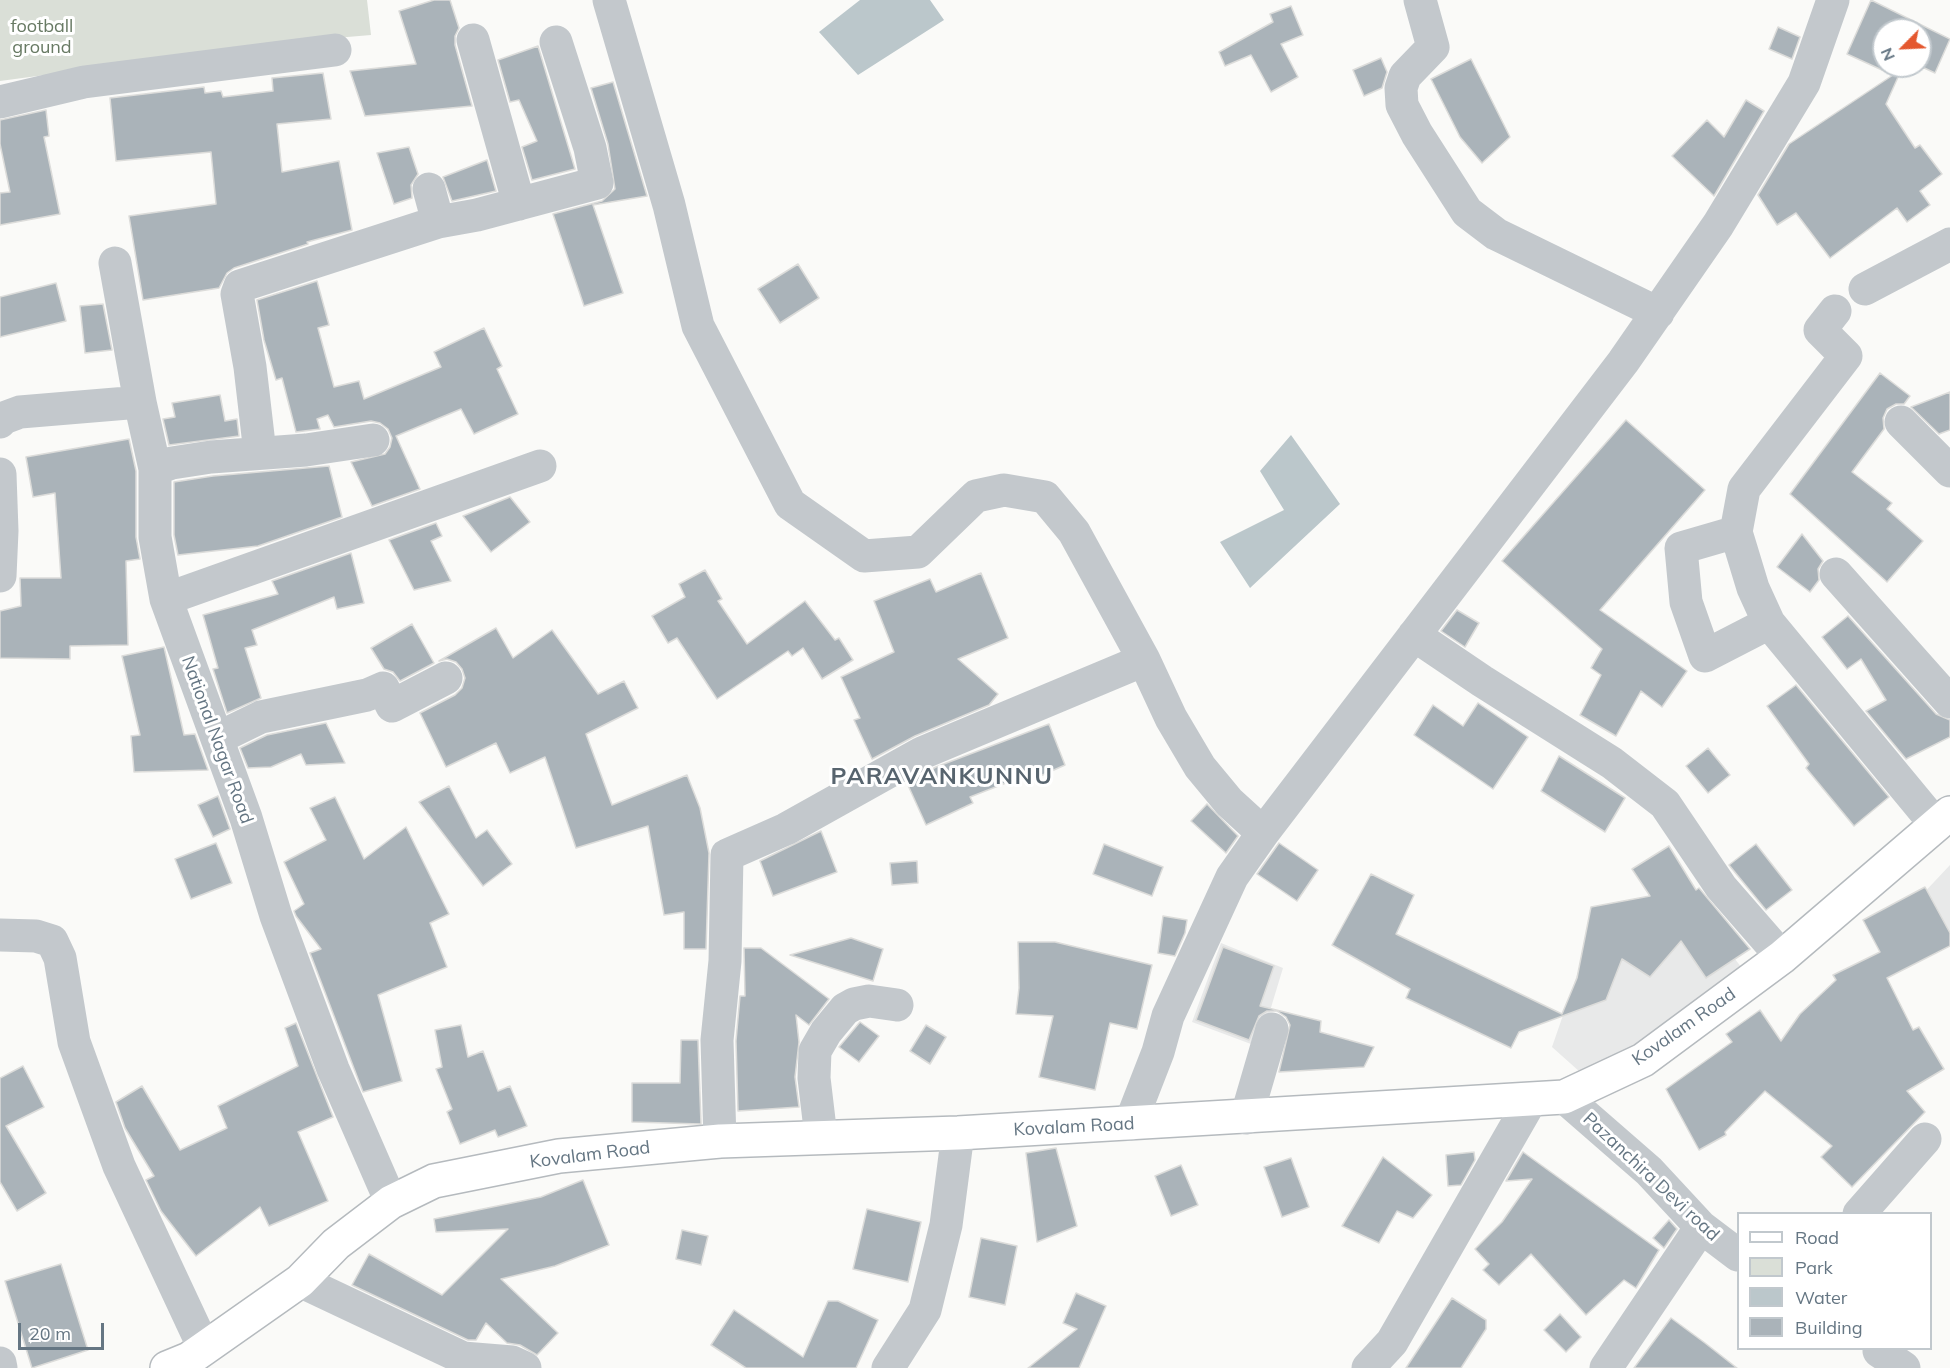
<!DOCTYPE html>
<html>
<head>
<meta charset="utf-8">
<style>
	body { margin:0 }
	#map { position:relative; width:1950px; height:1368px; overflow:hidden; background:#fafaf8; font-family:Mulish,sans-serif }
	canvas { display:block }
	.legend { position:absolute; left:1737px; top:1212px; width:195px; height:138px; box-sizing:border-box; background:#fff; border:2px solid #c1c8cd; margin:0; padding:8px 10px; list-style:none; font-size:18px; color:#657683 }
	.legend li { display:flex; align-items:center; gap:12px; height:30px }
	.legend b { width:30px; border:2px solid #c1c8cd }
	.north { position:absolute; left:1872px; top:18px; width:60px; height:60px; box-sizing:border-box; background:#fff; border:2px solid #c1c8cd; border-radius:50%; rotate:246deg; font-size:16px; font-weight:700; line-height:24px; text-align:center; color:#657683 }
	.north::after { content:''; display:block; margin:auto; width:21px; height:27px; background:#e4572e; clip-path:polygon(50% 0,100% 100%,50% 72%,0 100%) }
	.scale { position:absolute; left:18px; top:1323px; width:86px; height:27px; box-sizing:border-box; border:3px solid #657683; border-top:0; padding-left:8px; font-size:18px; line-height:21px; white-space:nowrap; color:#657683; -webkit-text-stroke:4px #fff; paint-order:stroke }
</style>
</head>
<body>
<div id="map">
<canvas width="1950" height="1368"></canvas>
<ul class="legend">
<li><b style="height:8px;background:#fff"></b>Road</li>
<li><b style="height:16px;background:#dadfd7"></b>Park</li>
<li><b style="height:16px;background:#bbc7cb"></b>Water</li>
<li><b style="height:16px;background:#aab3b9"></b>Building</li>
</ul>
<div class="north">N</div>
<div class="scale">20 m</div>
</div>
<script>
const g = document.querySelector('canvas').getContext('2d');
g.lineJoin = 'round';
function fill(path, color) { g.fillStyle = color; g.fill(path, 'evenodd'); }
const toPath = rows => new Path2D(rows.map(r => 'M' + r).join(''));
function trace(path, color, width, dash) { g.strokeStyle = color; g.lineWidth = width; g.lineCap = dash ? 'butt' : 'round'; g.setLineDash(dash || []); g.stroke(path); }
function write(font, color, halo, rows, align = 'center') {
  g.font = font + ' Mulish,sans-serif'; g.lineWidth = 6; g.setLineDash([]); g.textBaseline = 'middle'; g.strokeStyle = halo; g.fillStyle = color; for (const [text, x, y, turn = 0] of rows) {
    g.save(); g.translate(x, y); g.rotate((+turn || 0) * Math.PI / 180); g.textAlign = isNaN(turn) ? turn : align; if (halo) g.strokeText(text, 0, 0); g.fillText(text, 0, 0); g.restore();
  }
}
fill(toPath([
	[1950,865,1950,941,1919,898],
	[1694,906,1745,972,1639,1046,1580,1072,1552,1047,1579,969],
	[1221,943,1283,968,1259,1047,1192,1022]
]), '#e8e9e9');
fill(toPath([
	[0,0,367,0,371,35,300,41,0,81]
]), '#dadfd7');
fill(toPath([
	[860,0,930,0,944,20,858,75,819,32],
	[1291,435,1340,504,1250,588,1220,542,1284,510,1260,471]
]), '#bbc7cb');
const building = toPath([
	[434,0,450,0,459,28,455,36,455,45,472,106,365,116,350,71,416,64,399,11,434,0],
	[1871,0,1950,39,1935,73,1920,66,1920,30,1884,30,1884,66,1903,66,1886,104,1915,148,1920,145,1942,174,1920,191,1930,205,1907,222,1897,208,1830,258,1796,213,1777,225,1758,195,1789,144,1893,75,1847,54,1871,0],
	[1291,6,1303,35,1281,44,1298,77,1271,92,1251,55,1225,66,1219,52,1273,22,1270,14,1291,6],
	[1778,27,1800,37,1792,59,1769,49,1778,27],
	[538,46,575,169,532,180,522,147,537,141,519,100,510,102,498,60,538,46],
	[1381,58,1387,72,1382,88,1364,96,1353,70,1381,58],
	[1471,59,1510,137,1482,163,1460,137,1431,79,1471,59],
	[323,73,331,119,277,124,282,172,339,161,352,230,307,242,308,244,234,268,227,273,219,288,143,300,129,216,216,204,211,152,116,161,110,98,204,87,205,93,221,91,223,97,273,91,272,78,323,73],
	[613,82,647,196,593,205,623,293,584,306,553,214,602,201,615,189,608,144,591,88,613,82],
	[1746,100,1764,111,1714,196,1672,156,1707,120,1724,137,1746,100],
	[46,110,49,136,44,137,60,214,0,225,0,193,10,192,0,144,0,120,46,110],
	[409,147,418,174,411,185,412,198,394,204,377,153,409,147],
	[487,160,496,191,452,201,443,177,487,160],
	[798,264,819,298,780,323,758,289,798,264],
	[317,281,329,325,318,328,334,387,359,381,364,399,441,367,434,352,484,328,502,366,497,369,518,414,474,434,461,409,396,436,420,489,372,506,351,462,385,454,390,447,392,438,388,429,380,423,371,421,334,427,328,415,317,419,320,429,296,432,282,378,276,380,264,340,257,300,317,281],
	[56,283,66,321,0,337,0,297,56,283],
	[103,304,112,350,85,353,80,306,103,304],
	[1880,373,1910,396,1904,404,1896,404,1887,409,1883,418,1884,429,1852,472,1892,503,1887,509,1923,541,1887,582,1790,494,1880,373],
	[1950,392,1950,430,1939,434,1911,407,1950,392],
	[220,395,225,421,237,419,239,436,169,445,163,419,175,417,172,403,220,395],
	[1626,420,1705,490,1600,610,1687,671,1662,707,1641,691,1616,736,1580,715,1601,675,1591,668,1602,649,1502,561,1626,420],
	[129,439,136,471,136,537,140,559,126,561,128,645,70,646,70,659,0,658,0,611,21,606,20,578,61,578,55,493,33,497,26,457,129,439],
	[329,466,342,517,258,546,178,555,174,535,174,482,213,476,329,466],
	[510,497,530,522,491,552,463,516,510,497],
	[436,523,442,536,431,541,451,581,414,590,389,540,436,523],
	[1802,534,1823,561,1818,569,1819,580,1810,592,1777,567,1802,534],
	[351,553,364,603,337,609,334,597,252,630,257,645,245,648,261,698,227,713,213,669,218,668,203,615,278,594,272,581,351,553],
	[705,570,722,599,718,601,747,644,805,601,835,640,839,638,853,660,822,679,803,648,792,656,788,651,717,699,677,638,668,643,652,616,685,597,679,584,705,570],
	[981,573,1008,638,958,659,998,694,989,705,915,736,872,759,854,720,860,718,841,677,894,652,874,601,930,579,936,592,981,573],
	[1457,610,1479,623,1465,647,1441,631,1457,610],
	[1848,616,1936,714,1950,720,1950,737,1906,759,1866,711,1886,700,1861,659,1847,669,1822,637,1848,616],
	[412,624,434,663,400,681,393,672,384,669,371,648,412,624],
	[496,628,513,658,552,630,598,694,624,681,638,708,586,734,612,805,687,775,700,808,709,853,706,949,684,949,684,912,664,915,648,826,576,848,545,757,510,773,496,743,446,767,420,713,455,695,462,688,465,678,462,669,456,662,447,659,439,661,496,628],
	[164,647,184,735,195,734,208,770,134,772,131,736,140,735,122,656,164,647],
	[1796,685,1889,797,1854,826,1806,768,1809,764,1767,706,1796,685],
	[1478,703,1528,737,1493,789,1414,735,1433,705,1463,726,1478,703],
	[326,723,345,763,306,765,301,754,271,767,248,768,240,748,267,735,326,723],
	[1049,724,1065,765,1036,778,1034,772,970,797,973,803,926,825,907,783,936,767,1049,724],
	[1708,748,1730,775,1708,793,1686,766,1708,748],
	[1559,756,1625,798,1605,832,1541,791,1559,756],
	[449,786,476,838,487,830,512,864,483,886,419,802,449,786],
	[218,796,230,829,213,837,198,805,218,796],
	[335,797,364,859,406,827,449,914,430,923,447,967,378,995,402,1081,363,1092,310,953,321,949,296,916,294,911,304,904,284,862,326,840,310,808,335,797],
	[1207,804,1238,836,1226,853,1191,821,1207,804],
	[821,831,837,872,773,896,760,861,821,831],
	[216,843,232,883,191,899,175,859,216,843],
	[1279,843,1318,870,1297,901,1257,874,1279,843],
	[1104,844,1163,867,1152,896,1093,874,1104,844],
	[1756,844,1792,890,1766,910,1729,865,1756,844],
	[1669,846,1696,890,1699,888,1750,949,1706,978,1681,941,1650,977,1622,959,1606,1000,1519,1032,1511,1048,1406,998,1410,989,1332,945,1371,874,1414,895,1396,934,1562,1014,1577,978,1591,907,1650,896,1632,869,1669,846],
	[917,861,918,883,892,885,890,863,917,861],
	[1925,887,1950,933,1950,946,1887,978,1913,1030,1919,1027,1944,1069,1907,1091,1925,1112,1852,1187,1821,1157,1832,1146,1765,1091,1725,1132,1726,1135,1699,1150,1666,1089,1732,1042,1726,1034,1760,1010,1781,1041,1800,1014,1836,980,1833,975,1880,952,1863,920,1925,887],
	[1163,916,1187,920,1185,933,1175,956,1158,953,1163,916],
	[851,938,883,949,873,981,790,955,851,938],
	[1018,942,1055,942,1152,965,1137,1029,1110,1023,1095,1090,1039,1077,1053,1016,1016,1014,1019,988,1018,942],
	[1223,947,1274,966,1260,1006,1321,1021,1320,1032,1374,1047,1364,1067,1279,1072,1290,1025,1286,1017,1277,1011,1267,1011,1259,1016,1249,1040,1196,1020,1223,947],
	[744,948,761,948,829,999,809,1025,796,1015,799,1042,795,1077,799,1107,738,1111,736,1041,740,996,745,996,744,948],
	[860,1022,879,1036,859,1062,839,1047,860,1022],
	[296,1023,333,1117,298,1132,328,1201,269,1226,260,1207,196,1256,161,1211,146,1180,154,1176,125,1128,116,1102,142,1086,180,1150,227,1128,218,1106,298,1066,285,1028,296,1023],
	[461,1025,468,1057,483,1051,498,1091,510,1086,527,1126,498,1137,495,1130,460,1144,447,1112,452,1109,436,1069,442,1067,435,1030,461,1025],
	[926,1025,946,1037,930,1064,910,1051,926,1025],
	[681,1040,698,1040,701,1124,632,1122,632,1083,680,1083,681,1040],
	[23,1066,44,1107,6,1126,46,1193,17,1211,0,1182,0,1078,23,1066],
	[1056,1148,1077,1226,1037,1242,1026,1153,1056,1148],
	[1474,1152,1475,1160,1461,1185,1448,1186,1446,1155,1474,1152],
	[1523,1152,1659,1250,1636,1288,1624,1280,1586,1315,1531,1254,1499,1285,1483,1270,1489,1264,1475,1249,1502,1222,1532,1179,1506,1181,1523,1152],
	[1383,1157,1432,1195,1413,1218,1397,1211,1379,1243,1342,1226,1383,1157],
	[1291,1158,1309,1207,1282,1217,1264,1167,1291,1158],
	[1181,1165,1198,1205,1171,1216,1155,1176,1181,1165],
	[583,1180,609,1245,555,1266,501,1279,558,1333,537,1355,520,1345,507,1343,486,1323,476,1340,468,1340,352,1285,369,1254,442,1295,508,1229,436,1232,434,1219,541,1197,583,1180],
	[867,1209,921,1222,908,1282,853,1269,867,1209],
	[1669,1220,1677,1229,1664,1248,1653,1238,1669,1220],
	[682,1230,708,1236,701,1265,676,1259,682,1230],
	[981,1238,1017,1246,1005,1305,969,1297,981,1238],
	[61,1264,88,1350,32,1368,5,1281,61,1264],
	[1076,1293,1106,1306,1079,1368,1028,1368,1077,1329,1063,1323,1076,1293],
	[1452,1298,1486,1320,1486,1329,1461,1368,1406,1368,1452,1298],
	[828,1301,838,1301,878,1320,856,1368,746,1368,711,1345,734,1310,803,1357,828,1301],
	[1560,1314,1581,1337,1566,1352,1544,1330,1560,1314],
	[1671,1318,1705,1343,1737,1368,1634,1368,1671,1318]
]);
fill(building, '#aab3b9');
trace(building, '#dcdcda', 1.5);
const major = toPath([
	[167,1368,189,1359,300,1281,336,1244,391,1202,434,1181,559,1156,720,1141,958,1133,1564,1097,1643,1060,1782,957,1950,813]
]);
trace(major, '#b5babe', 36);
trace(toPath([
	[609,0,669,205,698,326,790,504,864,556,918,552,976,496,1004,490,1045,497,1074,532,1144,660,1171,718,1200,767,1229,802,1263,833],
	[1420,0,1433,47,1405,76,1401,88,1402,105,1417,134,1467,212,1496,234,1658,313],
	[473,40,519,204],
	[0,102,84,82,335,50],
	[429,189,438,222],
	[115,263,140,402],
	[1865,289,1950,244],
	[1835,311,1820,330,1846,356,1744,489,1736,532,1753,588,1769,623,1936,825],
	[0,422,1,419,20,412,140,402,155,469,155,537,166,599,246,818,276,916,333,1069,391,1202],
	[1901,422,1950,471],
	[260,453,250,367,237,294,240,286,438,222,477,215,597,183,590,148,556,42],
	[155,469,172,463,211,457,306,450,373,440],
	[0,474,2,531,0,576],
	[1736,532,1681,548,1686,602,1705,656,1769,623],
	[1836,574,1950,702],
	[166,599,540,466],
	[1414,635,1482,681,1612,763,1665,804,1721,887,1782,957],
	[218,738,261,717,367,695,383,688,392,706,446,678],
	[0,935,36,936,52,941,60,958,74,1042,119,1166,204,1348],
	[1564,1097,1649,1171,1701,1227,1738,1255],
	[1246,1118,1272,1029],
	[1130,1124,1158,1052,1168,1016,1232,877,1263,833,1623,362,1718,225,1804,83,1833,0],
	[821,1137,814,1078,815,1051,826,1032,845,1009,854,1004,869,1001,897,1005],
	[720,1141,717,1040,725,961,727,855,786,829,922,753,1144,660],
	[1859,1214,1925,1139],
	[300,1281,463,1358,512,1362,525,1368],
	[1879,1351,1904,1368],
	[0,1363,1,1368],
	[888,1368,925,1310,946,1225,958,1133],
	[1368,1368,1392,1342,1531,1100],
	[1606,1368,1701,1227]
]), '#c3c8cc', 33);
trace(major, '#fff', 33);
write('18px', '#687a64', '#fff', [
	["football",42,27],
	["ground",42,48]
]);
write('18px', '#657683', '#fff', [
	["National Nagar Road",217,740,70],
	["Kovalam Road",1684,1027,-35],
	["Kovalam Road",1074,1127,-3],
	["Kovalam Road",590,1155,-7],
	["Pazanchira Devi road",1651,1177,43]
]);
g.letterSpacing = '1.5px';
write('bold 24px', '#57646e', '#fff', [
	["PARAVANKUNNU",942,777]
]);
g.letterSpacing = '0px';
</script>
</body>
</html>
